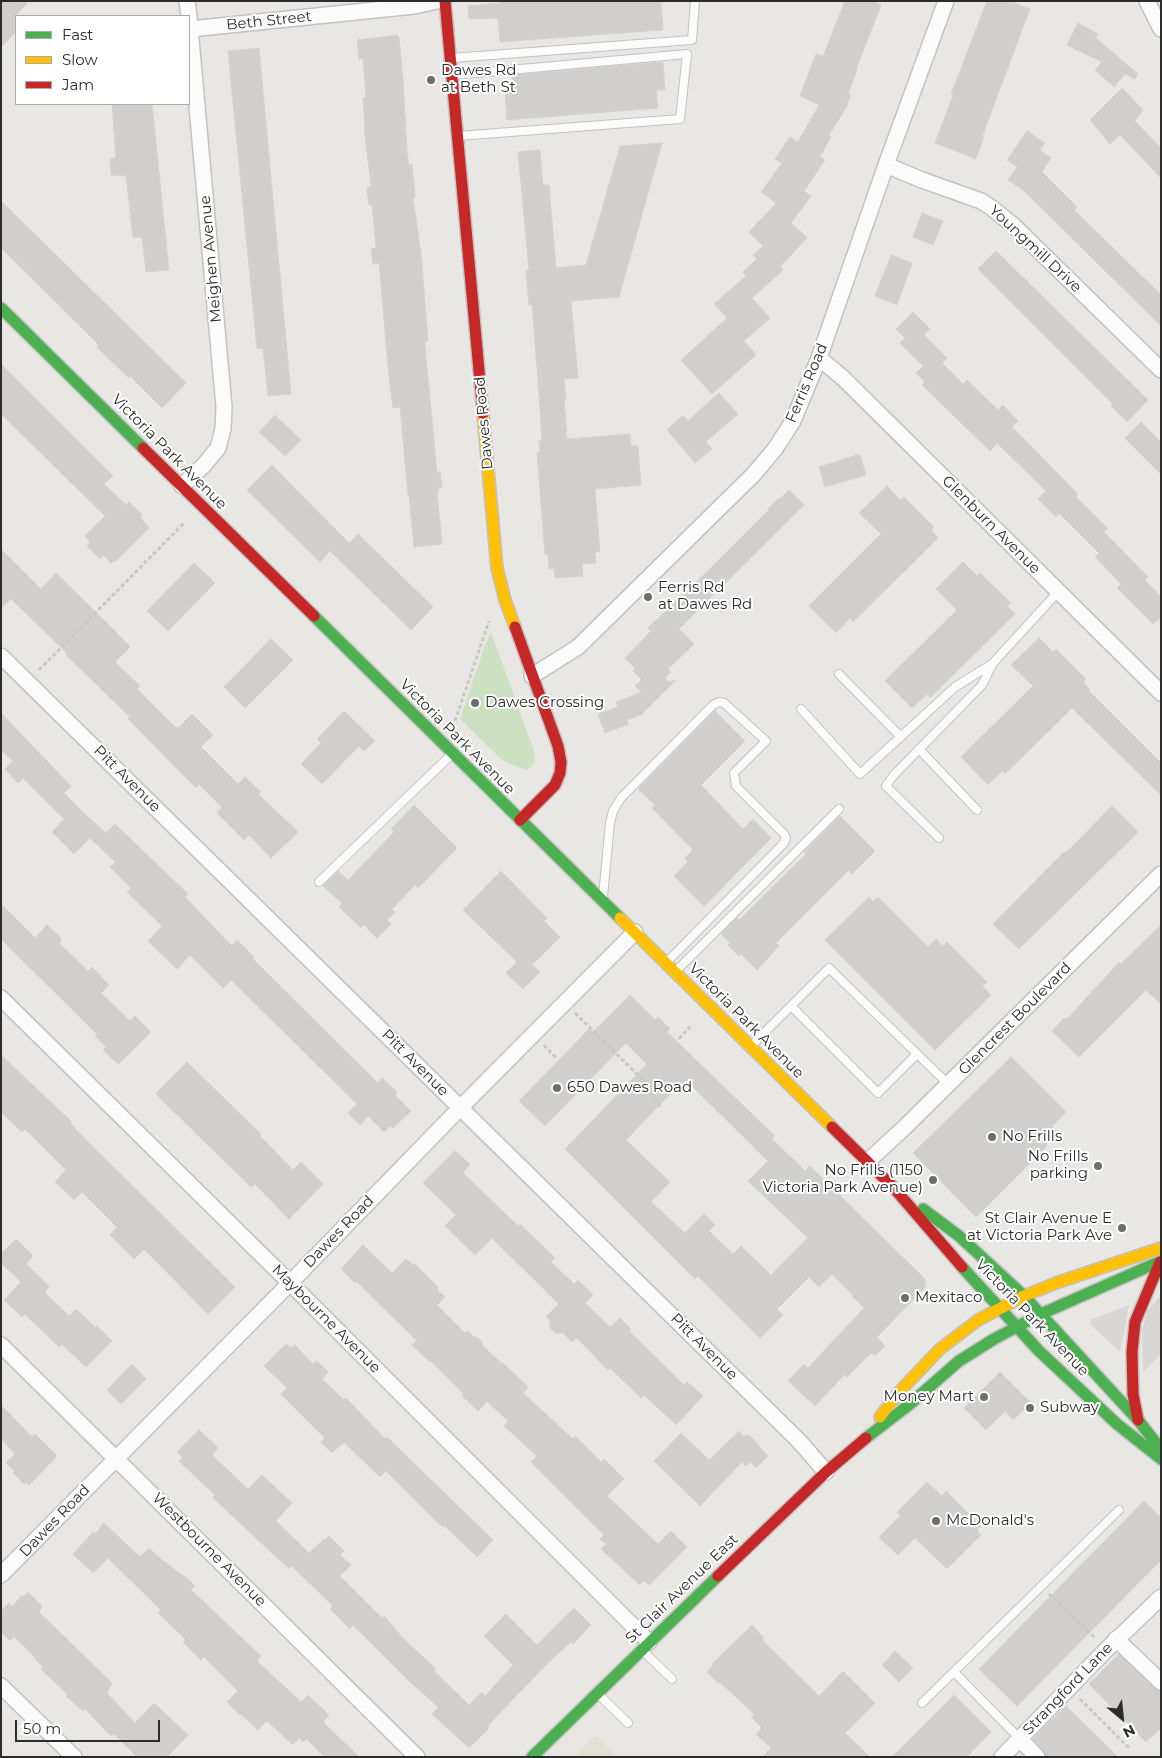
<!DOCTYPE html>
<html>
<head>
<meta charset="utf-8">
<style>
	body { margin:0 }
	#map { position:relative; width:1162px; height:1758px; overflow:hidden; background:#e9e7e4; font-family:Montserrat,sans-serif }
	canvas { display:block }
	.frame { position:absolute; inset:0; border:2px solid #2c2c2c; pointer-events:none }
	.legend { position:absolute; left:15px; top:15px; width:175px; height:90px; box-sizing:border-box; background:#fff; border:1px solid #ababab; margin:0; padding:6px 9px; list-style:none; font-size:15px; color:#2c2c2c }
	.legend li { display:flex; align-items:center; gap:10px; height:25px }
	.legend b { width:25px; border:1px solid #ababab }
	.north { position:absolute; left:1097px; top:1693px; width:50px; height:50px; -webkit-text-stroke:4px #fff; paint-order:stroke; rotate:152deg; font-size:14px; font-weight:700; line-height:20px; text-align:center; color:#2c2c2c }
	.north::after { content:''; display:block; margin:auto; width:18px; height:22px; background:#2c2c2c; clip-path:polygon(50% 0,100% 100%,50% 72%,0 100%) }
	.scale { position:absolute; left:15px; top:1720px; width:145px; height:22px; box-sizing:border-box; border:2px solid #2c2c2c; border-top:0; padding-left:6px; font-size:15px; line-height:18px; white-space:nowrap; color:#2c2c2c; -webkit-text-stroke:4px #fff; paint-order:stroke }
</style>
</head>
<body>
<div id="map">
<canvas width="1162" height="1758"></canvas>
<div class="frame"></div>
<ul class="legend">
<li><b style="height:6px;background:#4caf50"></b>Fast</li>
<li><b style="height:6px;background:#ffc107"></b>Slow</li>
<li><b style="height:6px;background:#c62828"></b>Jam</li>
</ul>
<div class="north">N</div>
<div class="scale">50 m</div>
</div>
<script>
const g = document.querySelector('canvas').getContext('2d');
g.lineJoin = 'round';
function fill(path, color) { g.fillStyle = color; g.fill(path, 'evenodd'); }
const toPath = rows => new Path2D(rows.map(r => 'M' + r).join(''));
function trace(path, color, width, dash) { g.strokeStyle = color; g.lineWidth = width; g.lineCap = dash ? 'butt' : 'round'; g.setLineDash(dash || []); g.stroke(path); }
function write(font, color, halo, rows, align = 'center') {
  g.font = font + ' Montserrat,sans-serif'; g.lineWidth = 4; g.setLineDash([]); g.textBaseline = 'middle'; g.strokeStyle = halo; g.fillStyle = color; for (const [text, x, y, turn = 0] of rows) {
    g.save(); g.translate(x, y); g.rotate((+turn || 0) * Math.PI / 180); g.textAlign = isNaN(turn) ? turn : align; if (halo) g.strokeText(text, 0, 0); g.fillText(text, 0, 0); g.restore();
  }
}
fill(toPath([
	[595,1735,618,1757,575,1757]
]), '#e2dfd3');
fill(toPath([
	[491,632,534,751,535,761,531,767,526,770,503,761,460,719,486,642]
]), '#cbe1c1');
fill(toPath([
	[1161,1295,1161,1354,1143,1372,1142,1331,1147,1311],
	[1129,1305,1125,1329,1120,1352,1091,1325,1090,1320]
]), '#d9d7d4');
const building = toPath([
	[1,1,29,1,16,15,16,32,1,47,1,1],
	[501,1,661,1,663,30,500,42,498,18,469,19,468,6,501,3,501,1],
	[845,1,873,1,881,5,856,69,857,70,848,94,851,95,846,108,829,135,831,136,820,157,825,160,804,191,811,196,791,223,807,238,780,267,783,270,752,298,770,318,744,341,756,355,712,394,681,360,727,318,714,304,746,276,743,272,757,259,753,255,763,246,749,232,776,203,761,192,782,163,775,159,790,137,798,142,819,105,800,96,816,54,823,56,845,1],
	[987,1,1010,1,1030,9,982,137,984,137,976,159,935,143,952,98,953,95,951,94,987,1],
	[1078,23,1098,34,1096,38,1138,74,1135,79,1125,74,1114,87,1095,70,1102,62,1067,45,1078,23],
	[397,35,399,37,403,80,407,152,409,165,412,164,415,197,413,198,421,254,428,341,425,342,425,347,437,472,440,472,442,487,438,488,439,492,437,492,442,544,414,547,409,495,408,495,400,407,393,408,389,377,379,263,373,264,371,249,376,248,372,205,369,205,367,188,371,186,364,127,365,127,363,98,366,98,363,58,359,59,357,40,397,35],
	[259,48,291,394,268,396,263,348,257,349,228,51,259,48],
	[663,62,665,90,656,90,658,108,507,120,505,90,513,89,512,75,663,62],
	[1122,88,1143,110,1135,121,1161,148,1161,178,1120,135,1110,144,1090,120,1122,88],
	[112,104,152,104,169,270,146,272,142,237,133,238,126,176,111,175,110,159,116,158,112,104],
	[1027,131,1045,143,1040,150,1051,158,1042,172,1077,207,1074,210,1161,295,1161,326,1024,191,1008,180,1017,167,1007,160,1027,131],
	[662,143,619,297,571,301,578,378,564,379,566,399,564,399,567,439,630,434,631,446,638,446,641,485,595,489,600,552,595,552,596,563,582,564,583,576,555,578,554,568,549,569,548,554,545,554,537,453,540,452,539,441,542,441,539,394,532,305,529,305,526,271,529,270,518,152,540,150,543,185,549,185,556,268,586,265,620,146,662,143],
	[1,201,186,383,162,408,130,376,129,378,109,359,97,347,99,345,1,248,1,201],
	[922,213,943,221,933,245,913,237,922,213],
	[996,251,1148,400,1127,422,1111,406,1113,404,978,269,996,251],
	[891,255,912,263,897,305,875,296,891,255],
	[913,312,930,329,924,335,947,358,942,363,963,384,967,380,998,410,1003,405,1018,421,1012,427,1078,494,1076,497,1107,528,1104,532,1148,577,1145,580,1161,597,1161,617,1153,624,1117,588,1121,584,1095,557,1099,553,1059,513,1056,517,1038,499,1046,491,997,443,990,451,922,385,925,382,916,373,923,366,900,343,905,338,896,329,913,312],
	[1,364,113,476,104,484,126,505,129,502,142,515,140,517,149,528,115,562,114,560,111,563,103,555,100,559,87,546,90,542,85,536,105,516,1,414,1,364],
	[719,393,738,414,706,442,712,449,695,463,667,430,683,415,688,421,719,393],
	[275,415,301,440,285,456,259,432,275,415],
	[1141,422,1161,442,1161,474,1125,438,1141,422],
	[857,455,860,455,866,475,825,487,819,467,857,455],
	[272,465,349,543,358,534,433,607,411,630,330,551,320,562,247,490,272,465],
	[887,486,900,500,904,497,934,527,931,530,938,538,853,622,850,618,836,633,809,606,881,534,859,513,887,486],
	[789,490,804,505,679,629,694,644,668,669,671,672,665,678,669,682,676,680,642,714,627,720,629,724,605,733,598,714,618,707,616,702,641,692,635,686,642,680,633,671,635,668,625,658,651,631,648,628,714,565,769,510,768,509,779,498,780,499,789,490],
	[1,549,41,589,56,573,115,631,130,647,115,662,140,686,137,689,174,726,178,728,192,714,213,735,201,747,238,784,245,777,261,792,258,794,298,832,271,858,249,835,244,840,217,813,222,807,199,784,196,788,128,719,130,717,66,655,67,653,11,599,1,608,1,549],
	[963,562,977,576,980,573,1011,603,1007,606,1015,614,942,686,930,698,927,694,912,708,885,681,957,610,936,589,963,562],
	[194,563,215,583,168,631,147,611,194,563],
	[1039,638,1053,652,1056,649,1086,679,1083,682,1090,690,1089,691,1161,763,1161,795,1072,708,1005,774,1002,771,988,785,961,757,1033,686,1011,665,1039,638],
	[271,639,293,660,245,708,224,687,271,639],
	[344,711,375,741,364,751,359,746,322,784,301,764,321,743,317,739,344,711],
	[715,711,745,741,701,785,743,829,753,819,771,838,704,906,674,876,688,862,685,858,693,850,652,808,655,805,638,789,715,711],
	[1,713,71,786,64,793,87,816,106,833,115,824,188,894,185,897,232,946,237,940,254,957,252,958,378,1083,382,1078,397,1092,395,1095,411,1111,393,1128,390,1126,384,1132,368,1116,360,1125,348,1113,357,1104,231,980,223,988,190,955,177,969,148,941,162,926,127,892,131,888,110,867,115,862,90,838,74,854,52,832,64,819,23,778,18,783,5,769,13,761,1,750,1,713],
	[414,805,457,848,418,888,415,885,392,909,395,912,387,920,391,924,377,938,364,925,361,928,339,907,342,903,323,886,338,871,348,880,394,832,391,829,414,805],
	[1112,806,1138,832,1019,949,993,924,1064,852,1065,853,1071,848,1112,806],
	[840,816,875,851,852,874,849,870,776,943,779,946,757,970,741,954,739,956,728,945,730,943,721,934,737,918,739,920,806,854,804,852,840,816],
	[501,871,547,918,544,921,560,937,532,965,540,972,523,989,506,973,517,962,463,910,501,871],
	[869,897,873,902,878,897,928,947,936,939,942,946,947,942,987,982,982,986,991,995,935,1050,825,940,869,897],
	[1,904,35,938,47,925,62,939,59,943,88,971,92,967,109,985,101,993,130,1021,135,1016,151,1032,123,1060,118,1064,103,1050,106,1047,95,1036,97,1034,1,939,1,904],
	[1161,925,1161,1004,1146,990,1079,1057,1052,1031,1064,1018,1068,1018,1119,962,1121,964,1161,925],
	[630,995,655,1020,658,1017,670,1029,667,1032,775,1136,772,1139,805,1171,810,1166,925,1279,925,1288,877,1337,885,1346,875,1356,871,1353,847,1377,845,1374,815,1406,788,1381,804,1364,808,1368,864,1308,852,1296,853,1295,832,1274,819,1287,809,1277,777,1309,783,1315,760,1338,698,1276,695,1279,565,1149,647,1064,626,1043,545,1126,519,1101,589,1029,593,1032,630,995],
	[686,1080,768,1161,748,1181,808,1238,771,1275,741,1246,733,1254,709,1231,715,1225,704,1214,685,1233,651,1202,670,1182,626,1140,674,1090,675,1091,686,1080],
	[1,1055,72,1122,70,1123,88,1142,235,1287,208,1314,144,1249,134,1259,110,1235,117,1227,82,1192,74,1200,55,1182,66,1170,25,1129,22,1132,1,1112,1,1055],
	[1011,1057,1066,1112,1052,1126,1058,1132,1046,1145,1047,1146,976,1217,913,1153,1011,1057],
	[187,1062,261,1134,260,1136,293,1170,301,1162,323,1184,289,1219,255,1184,251,1187,157,1095,156,1093,187,1062],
	[455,1151,470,1164,463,1173,518,1226,520,1224,555,1258,551,1262,574,1284,578,1280,593,1295,585,1303,610,1327,620,1318,631,1329,629,1331,684,1385,687,1382,703,1396,676,1425,644,1395,641,1398,610,1368,608,1370,577,1338,572,1342,563,1333,555,1333,550,1328,550,1320,546,1317,559,1304,492,1238,475,1255,445,1226,456,1215,423,1183,455,1151],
	[16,1239,33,1256,26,1264,49,1286,45,1293,69,1316,76,1309,96,1328,97,1326,112,1341,86,1367,62,1344,59,1347,25,1314,22,1317,4,1300,21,1282,1,1263,1,1254,16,1239],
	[363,1245,392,1273,406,1259,413,1265,415,1264,439,1288,437,1290,445,1297,437,1305,465,1333,468,1331,474,1337,477,1337,482,1342,482,1345,502,1364,503,1363,528,1387,523,1393,573,1439,575,1436,601,1462,604,1459,624,1479,607,1496,658,1544,671,1531,687,1547,649,1585,644,1581,640,1585,601,1549,606,1544,600,1539,604,1535,531,1462,537,1456,504,1426,508,1421,487,1401,478,1411,462,1396,464,1394,431,1361,430,1362,412,1345,417,1341,357,1282,355,1283,341,1269,363,1245],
	[286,1344,291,1348,295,1345,313,1364,317,1361,328,1372,322,1379,344,1400,346,1398,385,1439,387,1437,493,1540,477,1557,445,1526,443,1527,435,1520,386,1471,380,1477,344,1442,332,1453,321,1442,325,1438,281,1394,287,1388,264,1366,286,1344],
	[132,1364,146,1379,122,1403,120,1403,107,1390,132,1364],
	[1000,1372,1031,1403,1013,1420,1005,1411,986,1430,964,1408,1000,1372],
	[1,1405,32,1437,35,1434,57,1456,29,1485,26,1482,24,1484,13,1473,15,1471,6,1463,15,1454,1,1439,1,1405],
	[199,1430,218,1448,212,1455,248,1489,262,1475,292,1503,276,1521,309,1553,324,1539,325,1540,329,1536,344,1551,340,1555,351,1565,340,1576,382,1618,384,1616,404,1639,436,1669,434,1671,469,1705,482,1692,485,1696,513,1665,484,1636,506,1614,537,1645,574,1608,591,1625,573,1644,571,1642,550,1661,515,1697,488,1726,489,1728,469,1748,432,1714,438,1707,410,1682,353,1625,350,1629,330,1609,333,1606,292,1566,289,1568,285,1565,241,1524,213,1498,215,1495,179,1461,183,1457,177,1452,199,1430],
	[739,1431,743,1436,749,1435,768,1456,756,1468,750,1462,746,1466,742,1462,700,1506,654,1461,681,1433,709,1460,739,1431],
	[927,1482,942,1496,946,1491,981,1526,977,1530,981,1535,947,1569,915,1538,898,1555,879,1537,900,1516,897,1512,927,1482],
	[1144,1501,1161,1518,1161,1560,1017,1706,979,1669,1144,1501],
	[104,1523,140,1557,149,1548,162,1560,189,1580,195,1586,191,1590,261,1656,257,1661,301,1702,308,1695,329,1715,323,1722,359,1757,324,1757,307,1739,303,1742,299,1738,293,1745,267,1721,258,1730,241,1714,240,1715,227,1702,238,1691,204,1657,201,1660,183,1642,186,1640,158,1613,161,1610,108,1558,93,1573,73,1554,93,1532,95,1534,104,1523],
	[28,1592,42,1606,39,1612,112,1683,107,1693,135,1723,154,1703,188,1735,167,1757,137,1757,114,1734,111,1736,85,1709,83,1711,66,1696,68,1695,41,1669,43,1667,34,1658,35,1657,14,1637,10,1641,1,1632,1,1611,9,1603,12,1607,22,1595,24,1597,28,1592],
	[752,1625,764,1638,762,1640,819,1696,843,1671,875,1703,845,1733,870,1757,762,1757,771,1748,756,1734,762,1728,751,1717,754,1714,720,1682,718,1683,707,1672,713,1665,712,1664,752,1625],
	[895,1651,913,1668,899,1682,882,1665,895,1651],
	[1119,1654,1161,1693,1161,1728,1146,1742,1089,1684,1119,1654],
	[954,1695,991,1732,973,1750,967,1757,892,1757,954,1695],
	[1066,1706,1118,1757,1046,1757,1044,1751,1033,1739,1066,1706]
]);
fill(building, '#d1cfcd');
trace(building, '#d4d3d0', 1);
const lane = toPath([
	[451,58,692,40,695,1],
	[454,75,687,54,680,119,458,136],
	[839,674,901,737],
	[801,709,860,774,955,687,992,664],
	[919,749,977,810],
	[939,838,886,786,893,776,982,685,993,663,1058,592],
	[319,882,451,755],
	[603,896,610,823,613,811,621,798,713,705,719,702,724,703,766,741,734,773,736,786,784,834,786,838,784,843,666,963],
	[676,971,839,809],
	[791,1006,878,1093,917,1054],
	[751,1046,829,968,948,1084],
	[643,1651,672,1679],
	[954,1672,1020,1739],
	[598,1694,628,1723],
	[922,1703,1119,1510]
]);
const street = toPath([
	[187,1,189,16],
	[1147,1,1161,29],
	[190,29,414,6,437,1],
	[886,165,922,180,981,201,992,208,1014,226,1161,370],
	[819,358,843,378,1161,693],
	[182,486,204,465,218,448,223,429,224,407,189,17],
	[1,656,799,1441,826,1472],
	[532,676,578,647,753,475,775,449,793,421,819,358,886,165,946,1],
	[1,998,290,1283,649,1642],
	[867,1162,905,1127,1161,874],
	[1,1345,417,1757],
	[1,1575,290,1283,460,1108,635,932],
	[1116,1639,1161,1682],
	[1,1686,74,1757],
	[1020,1739,1037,1757],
	[1002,1757,1107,1649,1161,1597]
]);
const fast = toPath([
	[1,308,143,448],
	[314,616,620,918],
	[923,1209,959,1236,1024,1296,1138,1420,1160,1448],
	[962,1267,1039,1351,1117,1424,1161,1459],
	[866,1438,910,1404,959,1361,994,1339,1041,1314,1161,1261],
	[532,1757,718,1576]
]);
const slow = toPath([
	[483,414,497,568,505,600,515,627],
	[620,918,832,1127],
	[880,1417,899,1392,940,1349,978,1320,1024,1296,1056,1283,1161,1248]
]);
const jam = toPath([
	[445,1,483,414],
	[143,448,314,616],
	[515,627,558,746,561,762,560,773,555,785,520,820],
	[832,1127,893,1187,962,1267],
	[1138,1420,1133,1394,1132,1352,1135,1322,1160,1262],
	[718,1576,826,1472,866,1438]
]);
trace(lane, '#c2c2c2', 10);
trace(street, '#c2c2c2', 18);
trace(fast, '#c2c2c2', 14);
trace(slow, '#c2c2c2', 14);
trace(jam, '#c2c2c2', 14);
trace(toPath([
	[39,670,184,523],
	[455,721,489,621],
	[575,1013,644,1081,660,1107],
	[679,1039,691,1026],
	[544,1045,557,1059],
	[1049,1594,1095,1638],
	[1080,1699,1129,1748]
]), '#c8c8c7', 3, [4, 2.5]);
trace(lane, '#fcfbfb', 8);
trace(street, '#fcfbfb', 15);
trace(fast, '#4caf50', 11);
trace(slow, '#ffc107', 11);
trace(jam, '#c62828', 11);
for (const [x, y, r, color] of [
	[431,80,5,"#6e6d6c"],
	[648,597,5,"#6e6d6c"],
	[475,703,5,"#6e6d6c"],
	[557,1088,5,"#6e6d6c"],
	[992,1137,5,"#6e6d6c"],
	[1098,1166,5,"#6e6d6c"],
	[933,1180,5,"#6e6d6c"],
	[1122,1228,5,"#6e6d6c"],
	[905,1298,5,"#6e6d6c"],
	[984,1397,5,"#6e6d6c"],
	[1030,1408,5,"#6e6d6c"],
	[936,1521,5,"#6e6d6c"]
]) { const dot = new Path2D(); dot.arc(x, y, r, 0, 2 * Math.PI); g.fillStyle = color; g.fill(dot); trace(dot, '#fff', 2); }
write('15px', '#2c2c2c', '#fff', [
	["Beth Street",269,21,-6],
	["Youngmill Drive",1035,249,43],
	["Meighen Avenue",211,259,-95],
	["Ferris Road",807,383,-67],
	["Dawes Road",484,423,-95],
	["Victoria Park Avenue",169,452,45],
	["Glenburn Avenue",991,525,45],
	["Victoria Park Avenue",457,737,45],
	["Pitt Avenue",127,779,45],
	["Glencrest Boulevard",1015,1019,-45],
	["Victoria Park Avenue",746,1021,45],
	["Pitt Avenue",415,1063,45],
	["Dawes Road",339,1232,-46],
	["Victoria Park Avenue",1032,1318,46],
	["Maybourne Avenue",326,1319,45],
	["Pitt Avenue",704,1347,45],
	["Dawes Road",55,1521,-46],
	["Westbourne Avenue",209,1550,45],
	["St Clair Avenue East",682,1589,-44],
	["Strangford Lane",1068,1689,-46]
]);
write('15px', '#2c2c2c', '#fff', [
	["Dawes Rd",441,71],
	["at Beth St",441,88],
	["Ferris Rd",658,588],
	["at Dawes Rd",658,605],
	["Dawes Crossing",485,703],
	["650 Dawes Road",567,1088],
	["No Frills",1002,1137],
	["No Frills",1088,1157,"right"],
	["parking",1088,1174,"right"],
	["No Frills (1150",923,1171,"right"],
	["Victoria Park Avenue)",923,1188,"right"],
	["St Clair Avenue E",1112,1219,"right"],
	["at Victoria Park Ave",1112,1236,"right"],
	["Mexitaco",915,1298],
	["Money Mart",974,1397,"right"],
	["Subway",1040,1408],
	["McDonald's",946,1521]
], 'left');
</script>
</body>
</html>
